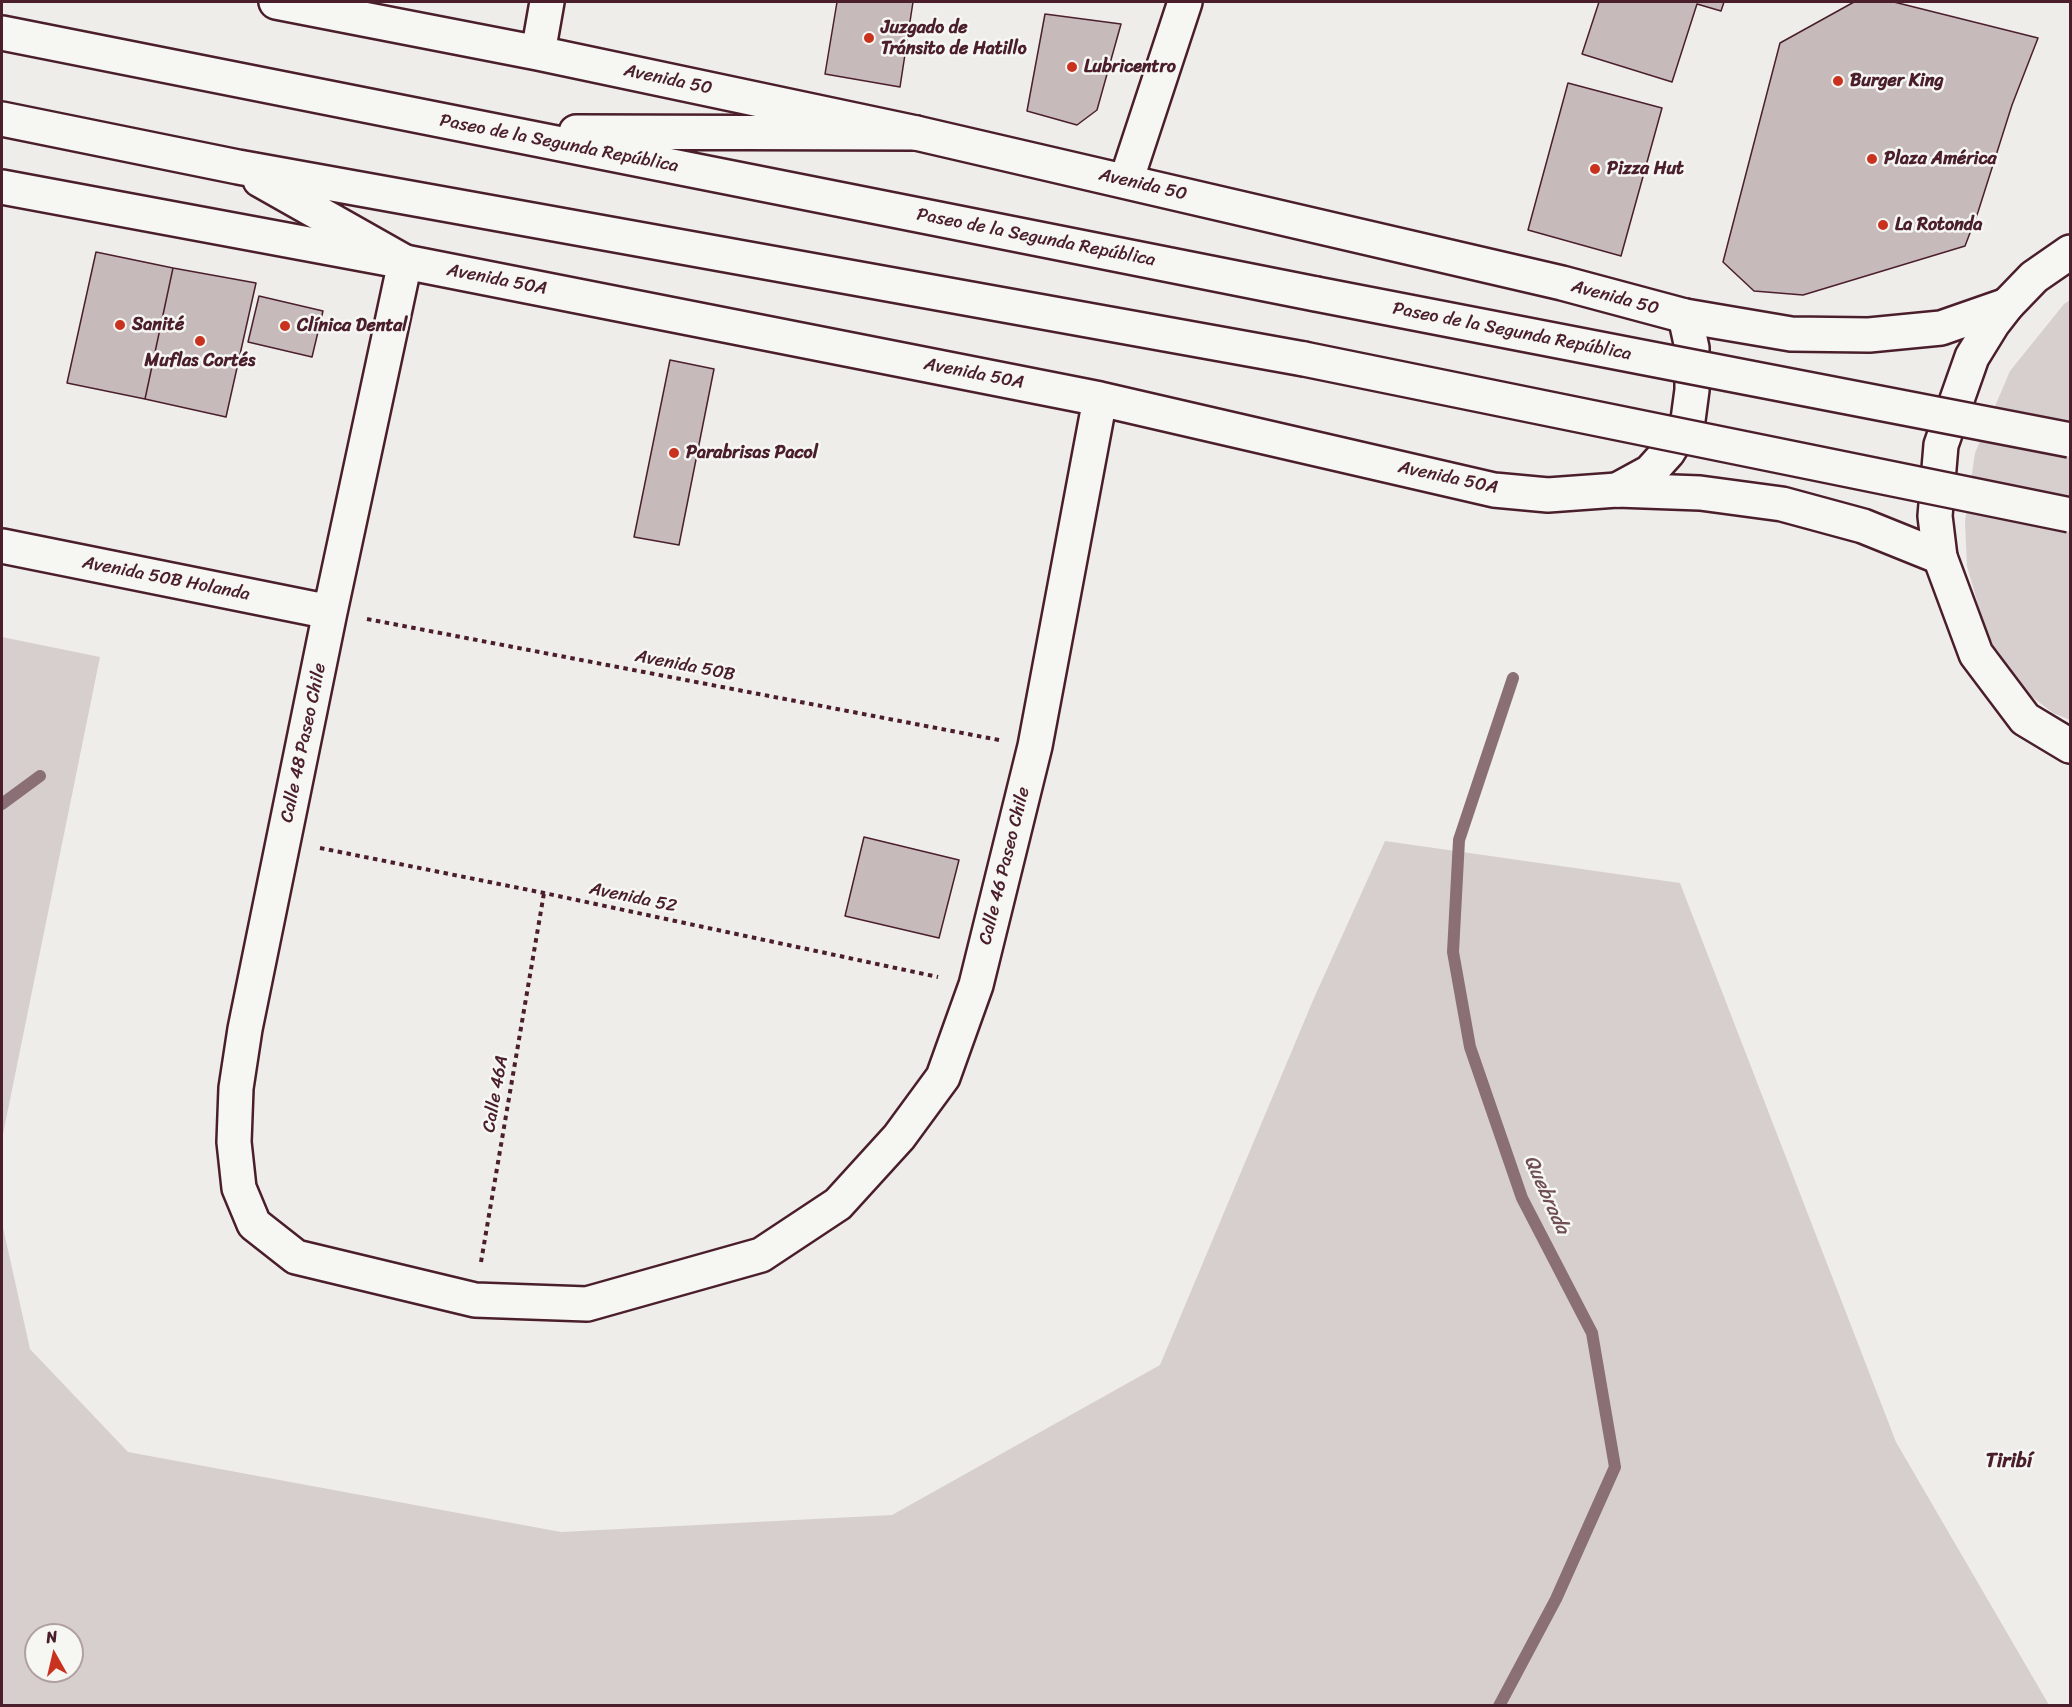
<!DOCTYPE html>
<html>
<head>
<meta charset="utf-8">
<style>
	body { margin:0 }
	#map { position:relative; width:2072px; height:1707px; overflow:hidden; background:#efedea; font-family:Sriracha,sans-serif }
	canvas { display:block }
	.frame { position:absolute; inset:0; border:3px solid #4a1f2b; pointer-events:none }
	.north { position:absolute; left:24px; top:1623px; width:60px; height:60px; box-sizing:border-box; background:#f6f6f2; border:2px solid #b1a0a2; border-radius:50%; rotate:352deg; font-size:16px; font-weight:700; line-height:24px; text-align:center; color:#4a1f2b }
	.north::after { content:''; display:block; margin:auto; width:21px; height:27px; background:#c8321e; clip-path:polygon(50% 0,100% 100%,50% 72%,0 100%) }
</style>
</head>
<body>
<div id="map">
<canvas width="2072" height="1707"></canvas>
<div class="frame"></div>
<div class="north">N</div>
</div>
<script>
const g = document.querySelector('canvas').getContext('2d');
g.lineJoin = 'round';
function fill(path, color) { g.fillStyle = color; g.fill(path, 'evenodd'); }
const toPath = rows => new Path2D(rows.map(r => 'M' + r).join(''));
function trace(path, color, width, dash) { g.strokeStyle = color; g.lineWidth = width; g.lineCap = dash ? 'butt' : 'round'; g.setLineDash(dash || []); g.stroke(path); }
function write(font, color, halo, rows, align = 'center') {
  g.font = font + ' Sriracha,sans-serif'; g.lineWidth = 5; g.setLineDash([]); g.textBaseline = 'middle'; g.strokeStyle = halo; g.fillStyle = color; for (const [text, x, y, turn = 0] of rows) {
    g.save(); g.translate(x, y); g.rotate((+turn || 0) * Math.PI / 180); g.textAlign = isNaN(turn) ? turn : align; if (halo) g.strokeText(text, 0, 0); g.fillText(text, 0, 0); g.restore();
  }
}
fill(toPath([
	[2070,300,2070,720,2053,713,2008,678,1984,625,1967,566,1965,522,1975,453,2010,371,2064,304],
	[2,637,100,657,2,1139],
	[1385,841,1680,883,1896,1442,2049,1705,2,1705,2,1223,30,1349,128,1452,561,1532,892,1515,1160,1365,1314,998],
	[36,1635,72,1635,72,1671,36,1671]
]), '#d7cfce');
trace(toPath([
	[2,804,40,776],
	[1499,1706,1556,1599,1615,1467,1592,1333,1522,1198,1470,1047,1453,952,1459,840,1513,678]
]), '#8a6f74', 12);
const building = toPath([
	[837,2,913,2,900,87,825,74,837,2],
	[1599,2,1724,2,1721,11,1697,4,1672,82,1582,54,1599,2],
	[1854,2,1894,2,2038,38,2012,105,1978,212,1965,246,1803,295,1754,291,1723,262,1780,43,1854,2],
	[1045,14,1121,24,1097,110,1077,125,1027,111,1045,14],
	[1568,83,1662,108,1621,256,1528,230,1568,83],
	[96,252,173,268,145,399,67,383,96,252],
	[173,268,256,283,226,417,145,399,173,268],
	[259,296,323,311,312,357,248,342,259,296],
	[670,360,714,369,679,545,634,537,670,360],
	[864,837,959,860,939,938,845,916,864,837]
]);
fill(building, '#c6babb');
trace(building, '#4a1f2b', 1.5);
const minor = toPath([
	[276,2,538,53,916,133,1562,283,1685,316,1791,334,1869,335,1941,328,2007,305],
	[538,53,547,2],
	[1126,181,1185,2],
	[2,187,405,262,1100,399,1494,490,1548,495,1617,490,1700,493,1782,504,1863,526,1940,557],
	[405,262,330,612,245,1029,236,1088,234,1142,239,1188,254,1224,296,1257,475,1300,587,1304,761,1255,838,1204,899,1137,943,1077,976,985,1035,746,1100,399],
	[2,546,330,612]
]);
const secondary = toPath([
	[2070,252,2034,277,2007,305,1993,323,1972,357,1941,445,1935,516,1940,557,1976,654,2025,719,2070,746]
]);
const trunk = toPath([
	[2,33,1316,294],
	[2,119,238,167,1304,359],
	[576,132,916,133],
	[260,180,405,262],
	[1617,490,1650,472,1668,452,1688,420,1692,390,1692,348,1685,316]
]);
trace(minor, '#4a1f2b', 38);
trace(secondary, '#4a1f2b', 38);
trace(trunk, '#4a1f2b', 38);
trace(toPath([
	[367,619,999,740],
	[320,848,544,893,938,977],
	[481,1262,544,893]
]), '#4a1f2b', 4, [4.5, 4.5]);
trace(minor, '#f6f6f2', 33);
trace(secondary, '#f6f6f2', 33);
trace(trunk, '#f6f6f2', 33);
const trunkBridge = toPath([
	[1316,294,2070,440],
	[1304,359,2070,515]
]);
trace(trunkBridge, '#4a1f2b', 38, []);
trace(trunkBridge, '#f6f6f2', 33);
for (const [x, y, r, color] of [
	[869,38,6,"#c8321e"],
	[1072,67,6,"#c8321e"],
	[1838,81,6,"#c8321e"],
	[1872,159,6,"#c8321e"],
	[1595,169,6,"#c8321e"],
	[1883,225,6,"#c8321e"],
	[120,325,6,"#c8321e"],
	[285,326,6,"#c8321e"],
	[200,341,6,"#c8321e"],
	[674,453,6,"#c8321e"]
]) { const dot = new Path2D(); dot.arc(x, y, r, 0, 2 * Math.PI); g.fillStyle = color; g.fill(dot); trace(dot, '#f6f6f2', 2); }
write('bold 18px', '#4a1f2b', '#f6f6f2', [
	["Juzgado de",881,28],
	["Tránsito de Hatillo",881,49],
	["Lubricentro",1084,67],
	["Burger King",1850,81],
	["Plaza América",1884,159],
	["Pizza Hut",1607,169],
	["La Rotonda",1895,225],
	["Sanité",132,325],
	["Clínica Dental",297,326],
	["Muflas Cortés",200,361,"center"],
	["Parabrisas Pacol",686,453]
], 'left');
write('18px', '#4a1f2b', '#f6f6f2', [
	["Avenida 50",668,80,12],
	["Paseo de la Segunda República",559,144,11],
	["Avenida 50",1143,185,13],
	["Paseo de la Segunda República",1036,238,11],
	["Avenida 50A",497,280,11],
	["Avenida 50",1615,298,15],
	["Paseo de la Segunda República",1512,332,11],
	["Avenida 50A",974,374,11],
	["Avenida 50A",1448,478,12],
	["Avenida 50B Holanda",166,579,11],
	["Avenida 50B",685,666,11],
	["Calle 48 Paseo Chile",304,743,-78],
	["Calle 46 Paseo Chile",1005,866,-76],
	["Avenida 52",633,898,12],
	["Calle 46A",496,1094,-80]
]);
write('italic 20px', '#6f4e56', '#f6f6f2', [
	["Quebrada",1546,1195,66]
]);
write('bold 20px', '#4a1f2b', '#f6f6f2', [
	["Tiribí",2009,1462]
]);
</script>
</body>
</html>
